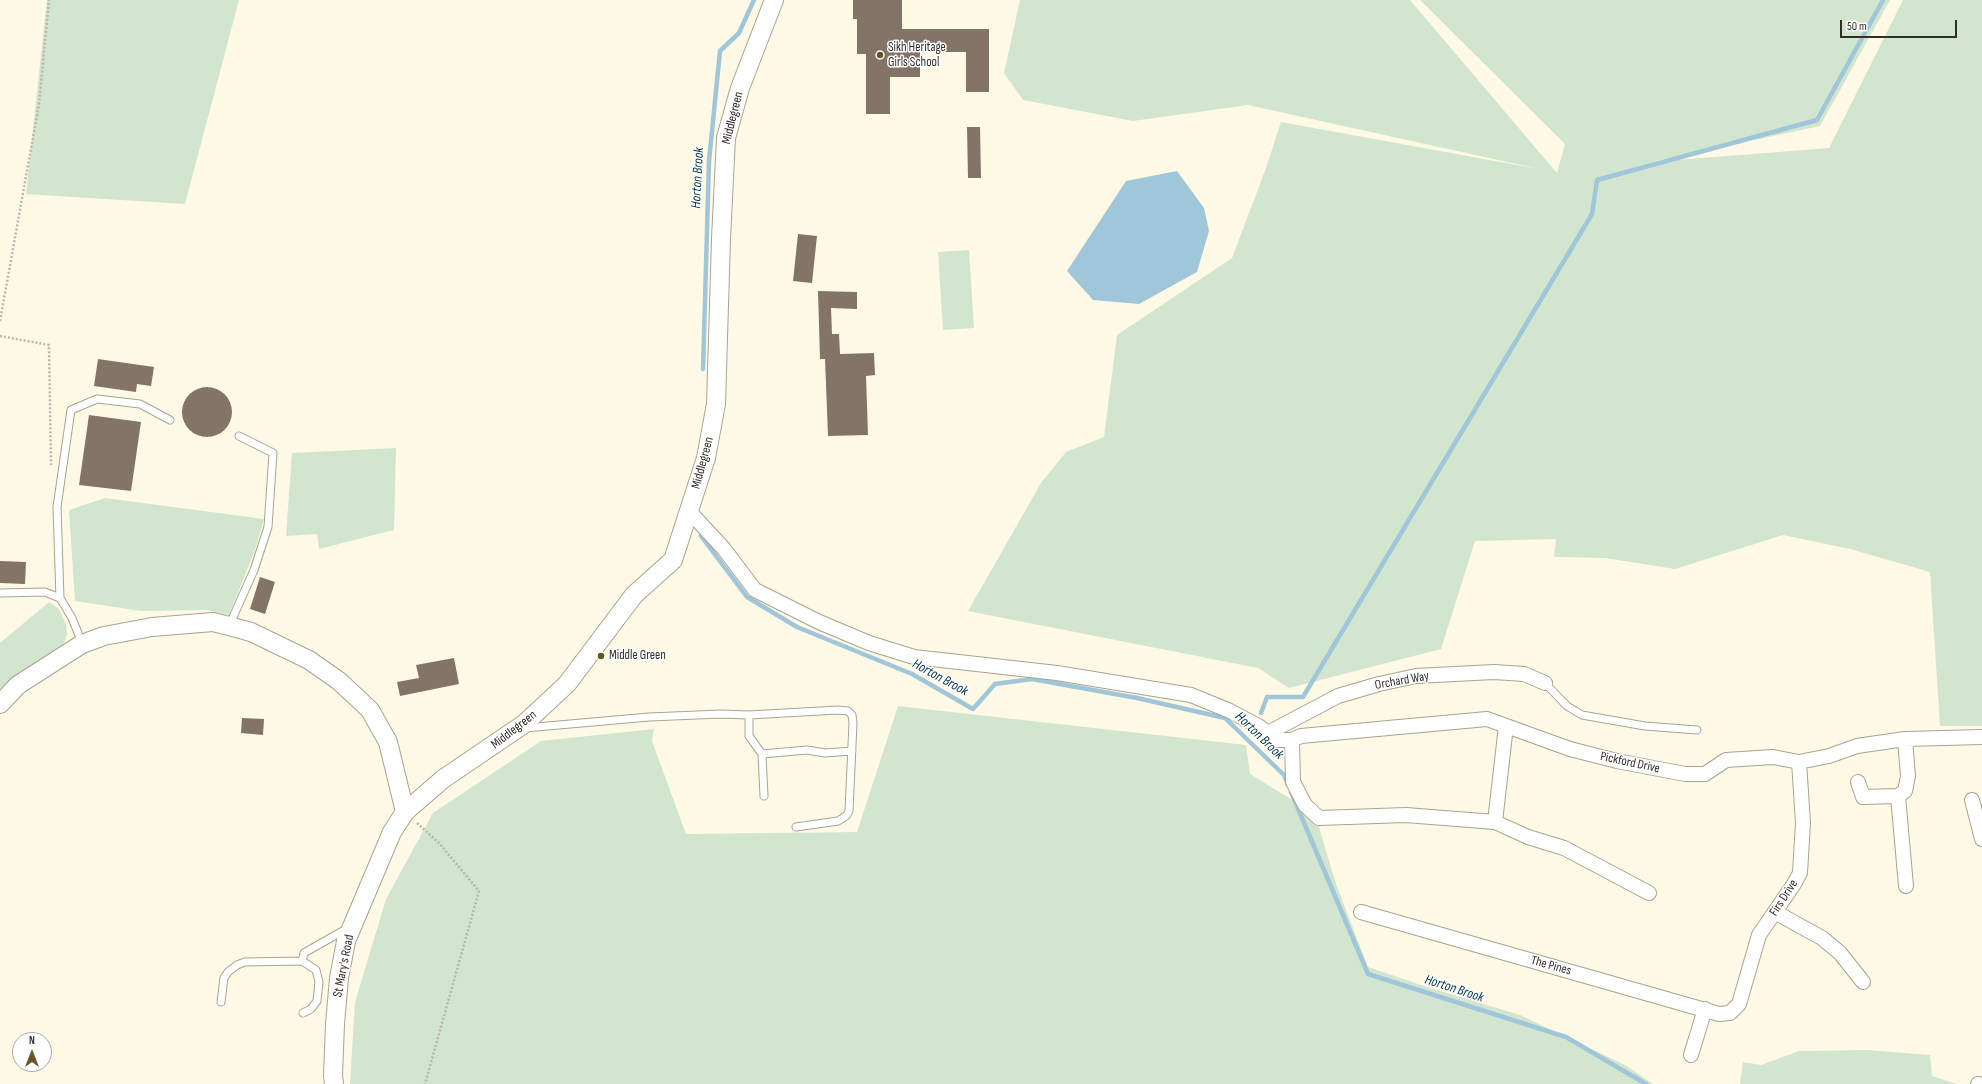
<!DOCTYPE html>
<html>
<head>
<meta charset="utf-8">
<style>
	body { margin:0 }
	#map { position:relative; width:1982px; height:1084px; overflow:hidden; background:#fff9e6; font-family:"Sofia Sans Condensed",sans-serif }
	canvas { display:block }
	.north { position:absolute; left:12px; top:1032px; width:40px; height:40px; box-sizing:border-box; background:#fff; border:1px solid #adaba9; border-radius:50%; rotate:0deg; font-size:11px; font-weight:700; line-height:16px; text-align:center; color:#312e27 }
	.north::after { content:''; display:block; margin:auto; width:14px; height:18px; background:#6b5424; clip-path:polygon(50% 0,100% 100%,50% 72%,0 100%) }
	.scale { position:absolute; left:1840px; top:20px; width:117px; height:18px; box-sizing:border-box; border:2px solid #312e27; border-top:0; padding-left:5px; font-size:12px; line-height:14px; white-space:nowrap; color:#312e27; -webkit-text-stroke:3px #fff; paint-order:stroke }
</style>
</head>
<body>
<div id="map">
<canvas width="1982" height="1084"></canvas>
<div class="north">N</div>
<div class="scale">50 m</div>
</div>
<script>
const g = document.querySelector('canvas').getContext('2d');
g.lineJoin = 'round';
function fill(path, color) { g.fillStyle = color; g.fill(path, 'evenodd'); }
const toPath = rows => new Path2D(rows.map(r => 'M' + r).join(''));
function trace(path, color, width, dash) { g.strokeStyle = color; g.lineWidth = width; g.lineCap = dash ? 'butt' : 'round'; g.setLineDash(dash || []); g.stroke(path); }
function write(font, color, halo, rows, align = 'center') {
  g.font = font + ' "Sofia Sans Condensed",sans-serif'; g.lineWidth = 3; g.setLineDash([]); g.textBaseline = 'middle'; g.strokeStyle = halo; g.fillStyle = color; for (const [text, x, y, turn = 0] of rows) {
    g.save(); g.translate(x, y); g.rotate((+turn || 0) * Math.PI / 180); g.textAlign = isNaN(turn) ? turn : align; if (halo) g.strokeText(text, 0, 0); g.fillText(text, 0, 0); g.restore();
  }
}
fill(toPath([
	[47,0,239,0,185,204,26,194],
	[1020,0,1410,0,1557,173,1565,144,1420,0,1890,0,1820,126,1651,162,1829,148,1903,0,1982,0,1982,726,1940,726,1930,572,1850,549,1783,535,1675,569,1605,558,1554,557,1556,539,1475,541,1441,649,1289,688,1258,668,968,611,1041,483,1066,452,1104,437,1117,335,1232,258,1266,168,1281,122,1539,169,1248,105,1133,121,1023,100,1004,73],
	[969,250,974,328,943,330,938,252],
	[396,448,394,530,319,549,317,534,286,536,292,453],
	[105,498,264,519,255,550,229,615,207,610,141,611,75,601,69,510],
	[49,602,59,609,66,624,67,635,63,645,30,667,5,686,0,692,0,643],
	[898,706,1246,745,1250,774,1315,814,1336,884,1368,967,1427,987,1520,1015,1625,1065,1653,1084,350,1084,355,1002,386,899,433,813,541,741,654,729,652,741,686,834,857,832],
	[1867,1050,1930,1055,1932,1076,1957,1084,1740,1084,1743,1062,1761,1065,1799,1051]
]), '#d2e5cf');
fill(toPath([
	[1177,171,1204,208,1209,231,1197,272,1139,304,1093,300,1067,271,1126,181]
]), '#a0c6da');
trace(toPath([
	[703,369,709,161,720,51,739,33,754,0],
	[701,536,747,597,797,627,912,674,973,709,995,684,1032,679,1137,698,1225,718,1284,775,1288,785],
	[1261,713,1267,697,1303,697,1592,214,1597,180,1817,120,1883,0],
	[1291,792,1368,974,1566,1037,1646,1084]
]), '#a0c6da', 4.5);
fill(toPath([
	[853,0,902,0,902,29,989,29,989,92,966,92,966,52,920,52,920,77,890,77,890,114,866,114,866,54,857,54,857,19,853,19],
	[967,127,980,127,981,178,968,178],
	[798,234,817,236,812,283,793,281],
	[818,291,857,292,857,309,831,308,832,334,839,334,840,354,874,353,875,375,866,376,868,435,828,436,825,359,820,359],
	[98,359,154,367,151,386,137,384,136,392,94,386],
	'182 412a25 25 0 1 1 50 0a25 25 0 1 1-50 0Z',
	[89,415,141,422,131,491,79,485],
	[0,561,26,562,25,584,0,583],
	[260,577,275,582,265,614,250,609],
	[454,658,459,684,400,696,397,682,419,678,416,665],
	[242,718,264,719,263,735,241,733]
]), '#847468');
const service = toPath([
	[0,593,45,592,60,598,72,618,82,643],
	[60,598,57,507,71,410,97,399,140,404,170,420],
	[229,626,254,570,268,527,273,453,239,436],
	[1545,683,1567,706,1582,715,1645,726,1697,730],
	[749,715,749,736,762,754,764,796],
	[525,728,649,717,721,714,749,715,838,710,848,711,852,715,853,723,849,811,846,816,838,821,796,827],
	[762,754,807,750,825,753,852,751],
	[302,961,316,970,319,982,317,1001,311,1009,303,1013],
	[221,1002,224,978,228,972,237,965,245,962,302,961,304,953,348,928]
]);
const minor = toPath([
	[689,511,724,549,755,590,819,622,869,643,914,657,1057,673,1191,695,1230,711,1260,727,1277,740,1292,740,1301,736,1487,719,1570,749,1617,761,1685,774,1705,774,1726,760,1773,757,1799,762,1829,756,1857,746,1905,739,1982,737],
	[1268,733,1338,696,1379,684,1416,676,1494,672,1524,674,1545,683],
	[1292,740,1293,782,1305,805,1319,818,1406,815,1495,822,1528,837,1564,848,1649,893],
	[1858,782,1863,797,1898,796,1905,791,1908,776,1905,739],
	[1898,796,1906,886],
	[1972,800,1982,839],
	[1495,822,1506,726],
	[1361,912,1719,1014,1730,1013,1739,1004,1759,935,1794,884,1800,873,1803,823,1799,762],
	[1775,912,1822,938,1840,953,1863,982],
	[1691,1055,1705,1009],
	[1978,1084,1979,1084]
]);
const tertiary = toPath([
	[0,704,18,685,82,644,104,636,152,627,213,622,229,626,251,632,309,660,339,681,370,710,388,742,405,812],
	[334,1084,333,1076,335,1024,339,978,346,941,392,832,405,812,443,779,524,724,567,684,634,595,673,560,706,458,716,404,721,239,726,138,740,88,774,0]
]);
trace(service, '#a9a491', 9);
trace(minor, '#a9a491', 16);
trace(tertiary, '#a9a491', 20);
trace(toPath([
	[0,321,39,104,49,0],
	[0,336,49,345,51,465],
	[417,823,439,843,479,891,425,1084]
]), '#bcb7a8', 2.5, [2, 2]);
trace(service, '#fff', 7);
trace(minor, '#fff', 14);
trace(tertiary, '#fff', 18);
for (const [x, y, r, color] of [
	[880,55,4,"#6b5424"],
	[601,656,4,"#6b5424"]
]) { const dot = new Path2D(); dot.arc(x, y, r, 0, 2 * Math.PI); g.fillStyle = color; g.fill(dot); trace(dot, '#fff', 1.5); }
write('13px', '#312e27', '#fff', [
	["Sikh Heritage",888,48],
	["Girls School",888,63],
	["Middle Green",609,656]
], 'left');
write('13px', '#312e27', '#fff', [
	["Middlegreen",733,118,-76],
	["Middlegreen",703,463,-75],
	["Orchard Way",1402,681,-10],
	["Middlegreen",514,730,-38],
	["Pickford Drive",1630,763,12],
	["Firs Drive",1784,898,-57],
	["St Mary's Road",344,966,-79],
	["The Pines",1551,966,16]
]);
write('italic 14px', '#00364b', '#fff', [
	["Horton Brook",698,178,-87],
	["Horton Brook",940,678,29],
	["Horton Brook",1259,736,44],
	["Horton Brook",1454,989,18]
]);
</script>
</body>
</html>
